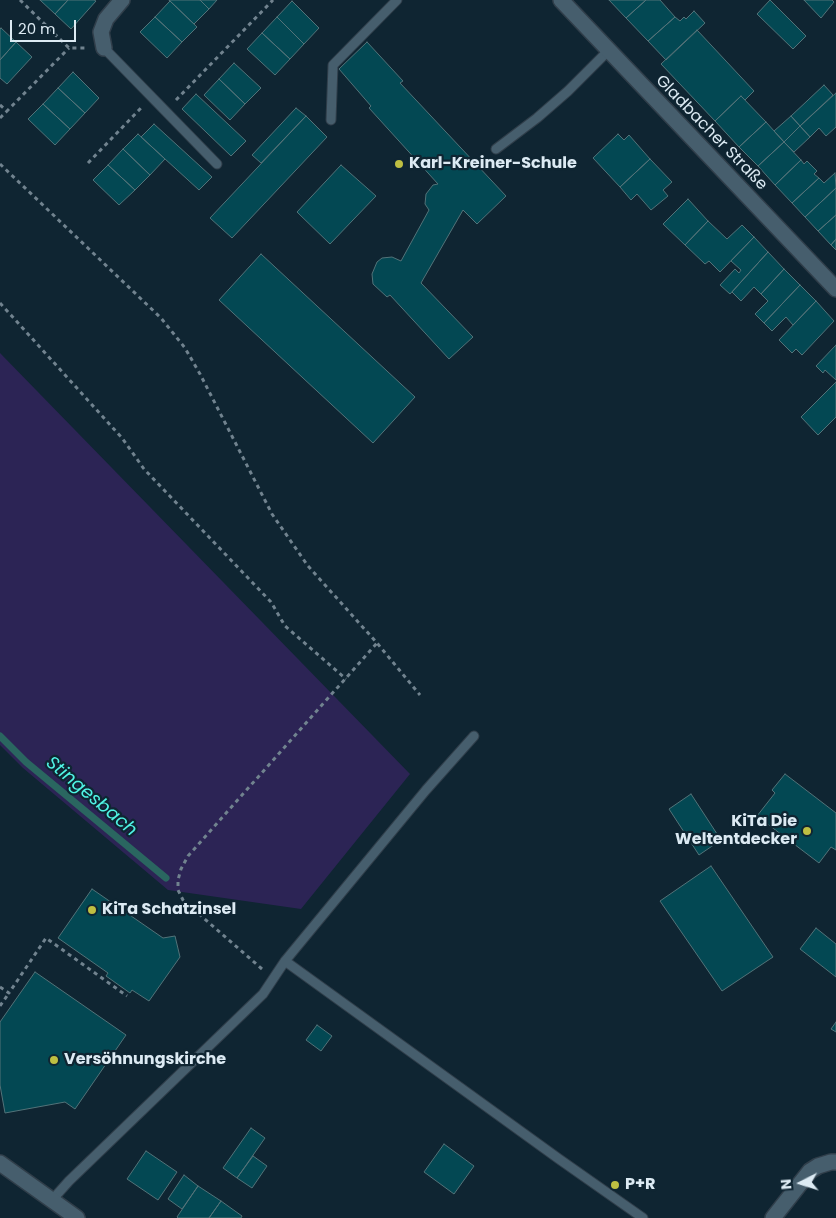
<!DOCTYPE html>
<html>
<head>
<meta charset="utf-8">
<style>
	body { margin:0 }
	#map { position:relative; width:836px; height:1218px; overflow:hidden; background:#0f2532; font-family:Poppins,sans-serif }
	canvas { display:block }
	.north { position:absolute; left:776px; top:1158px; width:50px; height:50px; -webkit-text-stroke:4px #0f2532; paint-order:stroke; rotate:265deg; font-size:14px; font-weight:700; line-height:20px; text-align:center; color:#dceaf3 }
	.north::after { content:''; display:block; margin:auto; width:18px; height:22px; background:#dceaf3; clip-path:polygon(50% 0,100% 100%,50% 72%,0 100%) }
	.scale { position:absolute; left:10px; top:20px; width:66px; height:22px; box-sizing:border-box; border:2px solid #dceaf3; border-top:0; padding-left:6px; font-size:15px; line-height:18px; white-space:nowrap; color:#dceaf3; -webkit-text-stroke:4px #0f2532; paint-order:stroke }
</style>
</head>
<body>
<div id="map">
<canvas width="836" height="1218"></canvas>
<div class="north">N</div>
<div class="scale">20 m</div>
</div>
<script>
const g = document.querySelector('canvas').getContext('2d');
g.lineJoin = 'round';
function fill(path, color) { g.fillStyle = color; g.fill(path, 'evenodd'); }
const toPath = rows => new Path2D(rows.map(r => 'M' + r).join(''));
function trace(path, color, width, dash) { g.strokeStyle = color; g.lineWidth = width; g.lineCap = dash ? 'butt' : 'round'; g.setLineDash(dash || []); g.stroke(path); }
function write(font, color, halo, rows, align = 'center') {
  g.font = font + ' Poppins,sans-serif'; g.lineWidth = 4.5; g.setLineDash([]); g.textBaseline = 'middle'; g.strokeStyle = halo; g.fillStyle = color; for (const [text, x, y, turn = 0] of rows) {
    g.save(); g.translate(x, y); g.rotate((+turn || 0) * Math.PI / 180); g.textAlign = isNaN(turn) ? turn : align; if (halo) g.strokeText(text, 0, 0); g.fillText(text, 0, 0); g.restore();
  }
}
fill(toPath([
	[0,353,410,774,301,909,168,890,23,768,0,745]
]), '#2c2455');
trace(toPath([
	[0,736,26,762,166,878]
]), '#2a6660', 7);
const building = toPath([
	[40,0,68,0,55,14,40,0],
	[68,0,94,0,96,1,71,29,55,14,68,0],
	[169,0,200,0,209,9,194,24,169,0],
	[200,0,217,0,209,9,200,0],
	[609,0,646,0,626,18,609,0],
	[646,0,660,0,675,17,648,41,626,18,646,0],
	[770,0,806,36,793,49,757,14,770,0],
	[804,0,832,0,834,2,821,18,804,0],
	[170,1,197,27,182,42,155,17,170,1],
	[292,1,319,28,304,44,277,17,292,1],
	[694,11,705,23,666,60,648,41,675,17,680,21,684,17,686,19,694,11],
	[155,17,182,42,167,58,140,32,155,17],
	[277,17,304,44,290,59,262,33,277,17],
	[1,28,16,42,0,60,0,29,1,28],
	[697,30,754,91,745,100,741,96,715,121,661,64,697,30],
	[262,33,290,59,275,75,247,49,262,33],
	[16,42,32,57,7,84,0,78,0,60,16,42],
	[367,42,403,81,400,83,506,196,477,224,463,210,421,283,473,337,449,359,390,295,387,297,373,284,372,274,377,262,382,258,392,257,401,261,429,210,425,204,426,194,433,185,438,184,369,108,371,106,339,69,367,42],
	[234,63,261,88,245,104,219,79,234,63],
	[73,72,99,98,85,113,58,88,73,72],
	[219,79,245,104,230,120,204,95,219,79],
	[824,85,833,95,800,126,791,116,824,85],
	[58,88,85,113,70,129,43,104,58,88],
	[836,93,836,127,826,136,819,128,810,137,800,126,836,93],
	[196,94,246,141,231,156,182,109,196,94],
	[741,96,766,122,739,147,715,121,741,96],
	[43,104,70,129,55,145,28,119,43,104],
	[296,108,306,116,261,163,252,155,296,108],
	[306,116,327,137,232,238,210,218,306,116],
	[791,116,800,126,784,142,774,131,791,116],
	[766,122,784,142,758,166,739,147,766,122],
	[154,124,212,177,199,190,141,137,154,124],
	[800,126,810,137,794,152,784,142,800,126],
	[138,134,165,159,150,175,123,149,138,134],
	[618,134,624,140,629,135,650,159,620,187,593,158,618,134],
	[784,142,801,160,775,185,758,166,784,142],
	[123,149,150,175,135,190,108,165,123,149],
	[650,159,672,182,663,190,668,196,651,210,637,194,631,200,620,187,650,159],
	[801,160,804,164,807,161,817,171,814,174,819,178,792,203,775,185,801,160],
	[108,165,135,190,119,205,93,180,108,165],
	[341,165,376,196,330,244,297,212,341,165],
	[835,173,836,188,805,217,792,203,819,178,824,183,835,173],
	[836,188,836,215,818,231,805,217,836,188],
	[688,199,708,221,685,245,663,224,688,199],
	[836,215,836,239,831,245,818,231,836,215],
	[708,221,727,239,742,225,754,237,720,272,709,261,705,264,685,245,708,221],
	[754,237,768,252,730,294,720,285,735,269,739,273,741,270,731,261,754,237],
	[836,239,836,250,831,245,836,239],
	[768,252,784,269,761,294,754,287,741,301,732,292,768,252],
	[261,254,415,397,373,443,219,300,261,254],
	[784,269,800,285,764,323,755,314,768,301,761,294,784,269],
	[800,285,816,301,793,325,786,317,772,331,764,323,800,285],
	[816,301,834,321,802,355,796,349,792,353,779,340,816,301],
	[836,345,836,380,825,370,823,373,816,366,836,345],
	[836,382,836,417,818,435,801,417,836,382],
	[785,774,836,813,836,850,831,847,819,863,757,816,775,793,772,790,785,774],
	[691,794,721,840,699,855,669,809,691,794],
	[711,866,773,957,722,991,660,901,711,866],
	[92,889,163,938,175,936,180,957,149,1001,132,990,130,993,106,976,108,973,58,938,92,889],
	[816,928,836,944,836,977,800,949,816,928],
	[35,972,126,1035,75,1109,65,1102,5,1113,0,1085,0,1022,35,972],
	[836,1022,836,1032,831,1029,836,1022],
	[317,1025,332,1036,321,1051,306,1040,317,1025],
	[251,1128,265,1138,237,1178,223,1168,251,1128],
	[444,1144,474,1166,454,1194,424,1172,444,1144],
	[146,1151,177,1172,158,1200,127,1179,146,1151],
	[253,1156,267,1166,252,1188,237,1178,253,1156],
	[184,1175,198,1186,182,1209,168,1199,184,1175],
	[198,1186,221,1201,209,1218,178,1218,177,1217,198,1186],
	[221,1201,242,1216,241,1218,209,1218,221,1201]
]);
fill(building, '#034853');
trace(building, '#537379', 1);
const lane = toPath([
	[104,48,217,164],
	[331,120,333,65,397,0],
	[496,149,537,118,568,91,609,50],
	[285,961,559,1159,643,1218],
	[52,1200,69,1181,263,994,285,961,426,790,474,736]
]);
const street = toPath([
	[104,48,101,32,106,19,122,0],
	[0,1163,77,1218],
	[773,1218,810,1171,818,1166,831,1162,836,1162]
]);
const secondary = toPath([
	[561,0,836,289]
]);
trace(lane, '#303e4a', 11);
trace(street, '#303e4a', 18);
trace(secondary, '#303e4a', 18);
trace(toPath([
	[20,0,69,48,86,48],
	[176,100,273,0],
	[0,105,7,111,69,48],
	[0,118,7,111],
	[88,163,141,108],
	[0,164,161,318,185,348,200,374,272,514,308,566,377,643,420,695],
	[0,303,122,438,144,469,271,602,285,626,346,679],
	[262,969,183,900,178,890,178,880,181,869,188,856,377,643],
	[0,987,9,993,46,938,127,996],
	[0,1006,9,993]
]), '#71838f', 3, [4, 4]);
trace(lane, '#465e6d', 9);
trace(street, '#465e6d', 15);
trace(secondary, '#465e6d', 15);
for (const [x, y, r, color] of [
	[399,164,5,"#bebf42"],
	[807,831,5,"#bebf42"],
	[92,910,5,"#bebf42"],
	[54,1060,5,"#bebf42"],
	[615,1185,5,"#bebf42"]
]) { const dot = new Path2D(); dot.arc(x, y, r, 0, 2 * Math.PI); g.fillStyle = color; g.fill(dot); trace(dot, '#0f2532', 2); }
write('16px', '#dceaf3', '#0f2532', [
	["Gladbacher Straße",711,133,46]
]);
write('bold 16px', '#dceaf3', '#0f2532', [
	["Karl-Kreiner-Schule",409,164],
	["KiTa Die",797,822,"right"],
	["Weltentdecker",797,840,"right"],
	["KiTa Schatzinsel",102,910],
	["Versöhnungskirche",64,1060],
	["P+R",625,1185]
], 'left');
write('italic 18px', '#4ff3e4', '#0f2532', [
	["Stingesbach",91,797,40]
]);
</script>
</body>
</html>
